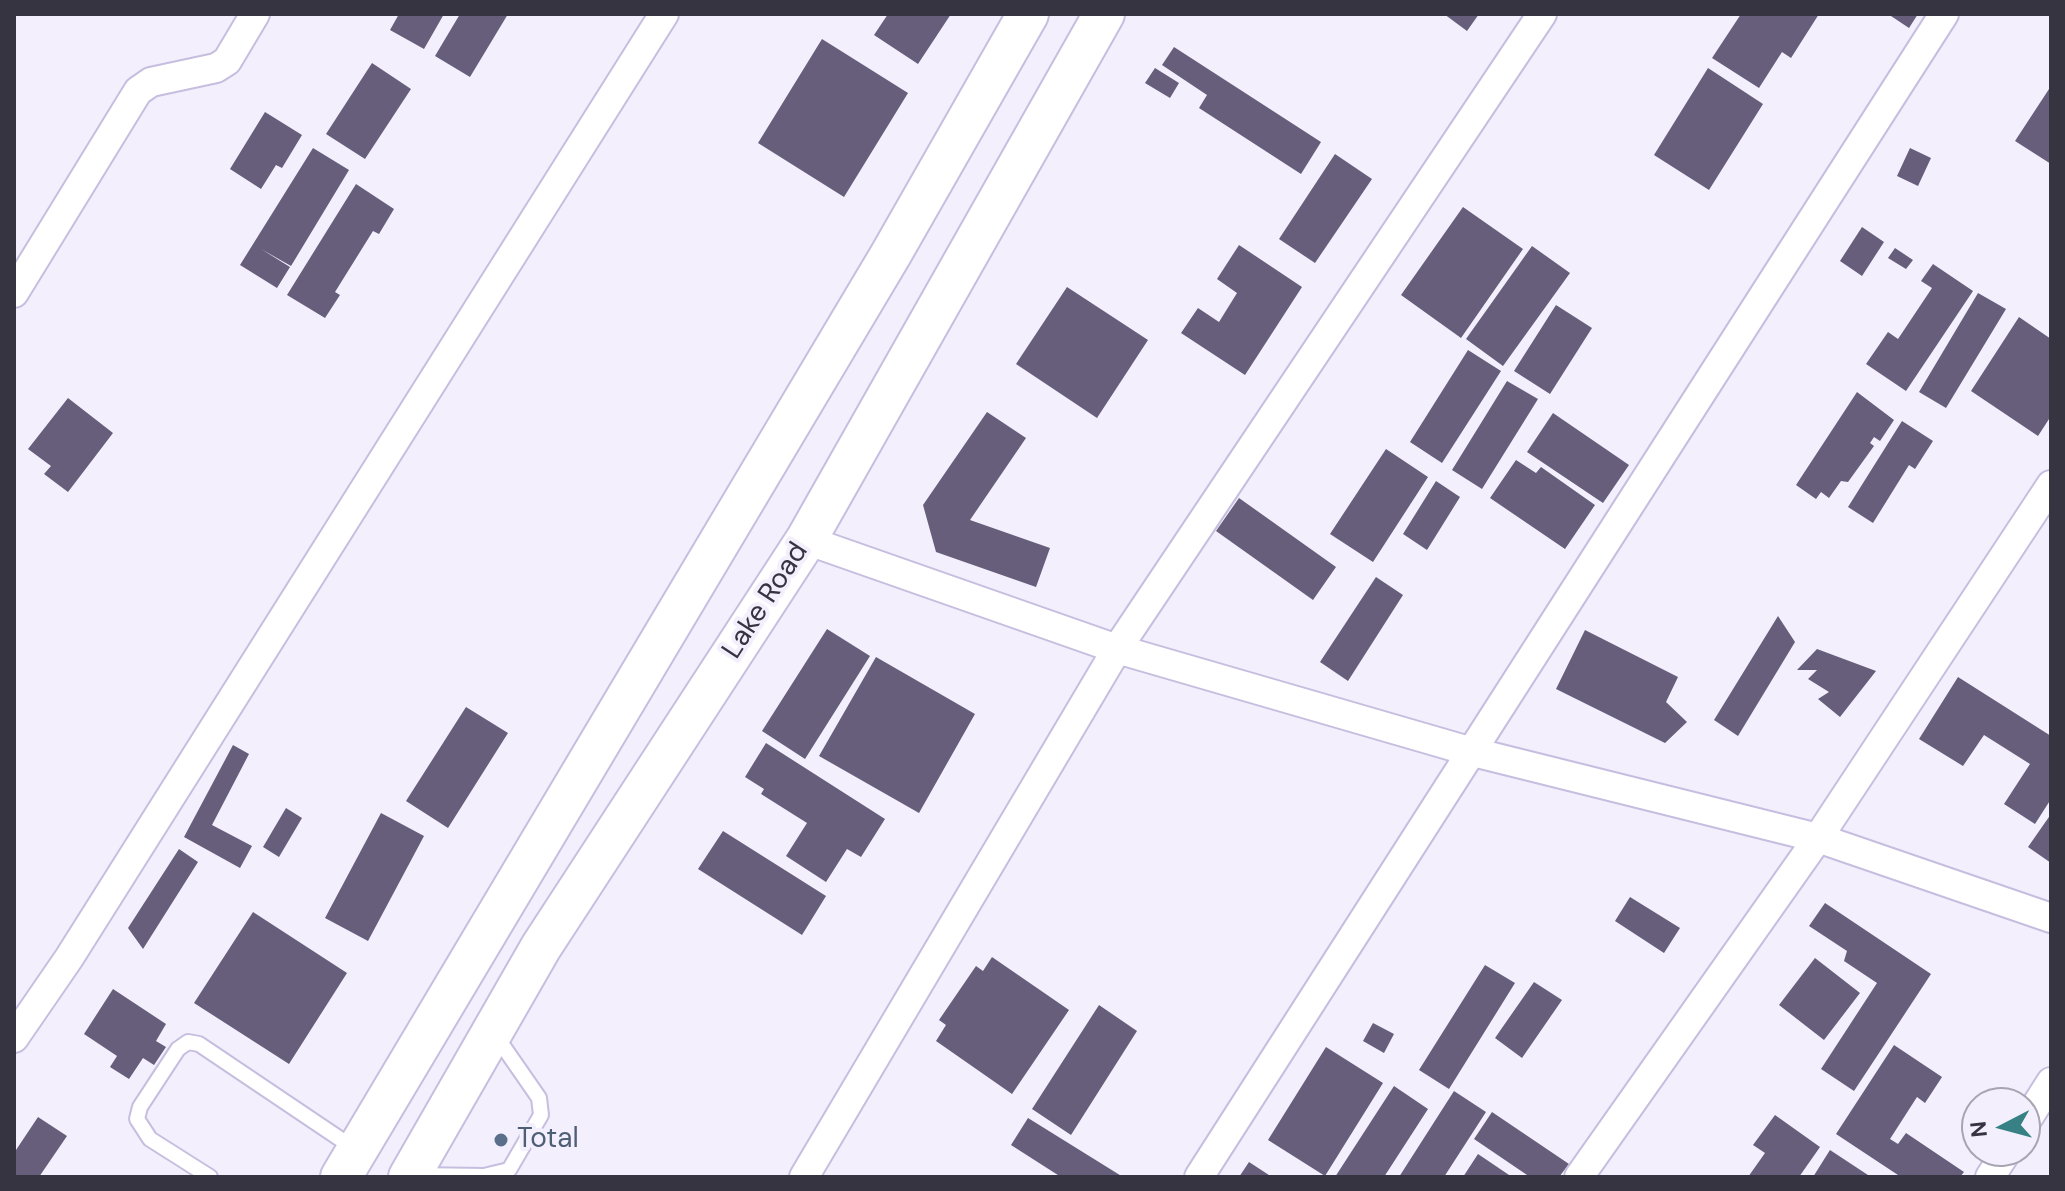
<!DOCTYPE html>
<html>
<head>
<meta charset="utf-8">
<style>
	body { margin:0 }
	#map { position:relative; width:2065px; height:1191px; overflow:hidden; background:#f3effd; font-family:"DM Sans",sans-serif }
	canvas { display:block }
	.frame { position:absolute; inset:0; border:16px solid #373441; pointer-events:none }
	.north { position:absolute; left:1961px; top:1087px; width:80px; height:80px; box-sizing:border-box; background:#f3effd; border:2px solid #a8a4b2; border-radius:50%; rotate:264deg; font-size:22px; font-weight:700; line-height:32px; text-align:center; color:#373441 }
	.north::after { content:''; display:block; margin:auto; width:28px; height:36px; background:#378083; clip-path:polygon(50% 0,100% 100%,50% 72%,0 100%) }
</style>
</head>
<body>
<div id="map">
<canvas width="2065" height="1191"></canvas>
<div class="frame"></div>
<div class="north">N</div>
</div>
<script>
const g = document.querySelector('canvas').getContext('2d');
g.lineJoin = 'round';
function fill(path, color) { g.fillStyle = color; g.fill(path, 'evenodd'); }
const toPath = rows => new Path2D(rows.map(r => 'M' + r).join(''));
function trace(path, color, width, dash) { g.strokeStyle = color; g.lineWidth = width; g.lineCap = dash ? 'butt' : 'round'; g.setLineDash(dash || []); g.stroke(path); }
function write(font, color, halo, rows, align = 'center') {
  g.font = font + ' "DM Sans",sans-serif'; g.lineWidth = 8; g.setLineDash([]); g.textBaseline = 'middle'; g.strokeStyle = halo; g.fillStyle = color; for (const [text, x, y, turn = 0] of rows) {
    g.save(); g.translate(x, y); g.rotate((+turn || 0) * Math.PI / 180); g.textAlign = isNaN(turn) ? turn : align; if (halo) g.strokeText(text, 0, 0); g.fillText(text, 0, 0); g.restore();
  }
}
fill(toPath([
	[399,14,444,14,424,49,390,30],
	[460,14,508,14,470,77,435,56],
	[888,14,951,14,918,64,874,35],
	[1444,14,1479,14,1467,31],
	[1741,14,1819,14,1791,58,1782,52,1759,88,1712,58],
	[1888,14,1918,14,1909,28],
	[822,39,908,93,844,197,758,143],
	[1174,47,1321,142,1301,174,1199,108,1207,95,1162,65],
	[372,63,411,89,365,159,326,134],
	[1155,68,1179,83,1170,98,1145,83],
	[1708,68,1763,104,1709,190,1654,155],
	[2051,86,2051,164,2015,141],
	[265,112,302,135,282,168,276,165,261,189,230,169],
	[313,148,349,170,291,266,261,249,290,267,277,288,240,265],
	[1910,148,1931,158,1918,186,1897,176],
	[1335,154,1372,179,1315,263,1279,239],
	[356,184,394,209,379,234,373,231,335,292,340,295,325,318,287,295],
	[1463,207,1523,249,1461,338,1401,295],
	[1862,227,1884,242,1862,276,1840,261],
	[1239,245,1302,287,1245,375,1181,333,1198,308,1219,322,1237,293,1217,279],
	[1532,246,1570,273,1503,366,1466,339],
	[1895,248,1913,260,1906,269,1888,258],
	[1933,264,1973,291,1906,391,1866,364,1888,332,1898,339,1932,288,1921,281],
	[1067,287,1148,340,1097,418,1016,364],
	[1978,293,2006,309,1946,408,1919,392],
	[1556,305,1592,328,1550,394,1514,371],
	[2019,317,2051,339,2051,416,2038,436,1971,391],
	[1468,350,1501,371,1442,463,1410,442],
	[1507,381,1538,399,1482,489,1452,470],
	[1857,392,1894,420,1880,441,1874,437,1870,443,1874,446,1848,482,1841,481,1829,498,1821,492,1816,499,1796,485],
	[68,398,113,433,68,492,44,474,51,466,28,449],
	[987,412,1026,438,970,520,1050,548,1036,587,936,552,923,505],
	[1553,413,1629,465,1603,503,1527,452],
	[1902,421,1933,441,1915,469,1909,465,1873,523,1848,507],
	[1386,449,1428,477,1373,562,1330,534],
	[1516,460,1536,473,1541,467,1595,505,1565,549,1490,498],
	[1436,481,1460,497,1427,550,1403,534],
	[1239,498,1336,567,1313,600,1216,531],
	[1376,577,1403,595,1348,681,1320,662],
	[1778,616,1795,642,1738,736,1714,720],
	[827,629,870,656,805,759,762,731],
	[1585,630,1678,677,1666,702,1687,722,1665,743,1556,689],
	[1817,649,1876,671,1840,717,1818,699,1829,692,1808,679,1817,670,1797,670],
	[876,657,975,714,919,813,819,756],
	[1958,677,2051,736,2051,799,2035,824,2004,804,2030,764,1984,735,1963,766,1919,739],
	[466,707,508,733,448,828,406,801],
	[766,743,885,819,861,857,847,849,826,882,786,856,807,823,761,794,764,789,745,777],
	[233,745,249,754,212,825,252,846,240,868,184,837],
	[286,808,302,818,279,857,263,847],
	[381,813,424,836,368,941,325,918],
	[2051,814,2051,863,2028,847],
	[723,831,826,896,802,935,698,869],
	[179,849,198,862,143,949,128,928],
	[1630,897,1680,928,1664,953,1615,921],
	[1825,903,1931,974,1854,1091,1821,1069,1877,983,1844,961,1847,951,1809,926],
	[253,912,347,973,289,1064,194,1003],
	[992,957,1069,1010,1012,1094,936,1041,946,1025,939,1020,976,966,983,971],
	[1815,958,1860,993,1824,1040,1779,1005],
	[1485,965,1515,983,1449,1089,1419,1070],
	[1534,982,1562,1000,1522,1058,1495,1038],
	[113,989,166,1024,156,1041,166,1047,154,1065,143,1058,129,1079,110,1067,117,1056,84,1034],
	[1099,1005,1137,1031,1071,1135,1032,1109],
	[1373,1023,1394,1034,1384,1053,1363,1041],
	[1894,1045,1942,1077,1925,1103,1917,1097,1890,1139,1898,1144,1906,1133,1964,1172,1960,1177,1901,1177,1836,1134],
	[1326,1047,1383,1083,1325,1176,1268,1140],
	[1394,1086,1428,1109,1384,1177,1335,1177],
	[1454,1091,1486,1112,1444,1177,1399,1177],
	[1492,1112,1569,1164,1559,1177,1530,1177,1474,1139],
	[1775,1115,1820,1147,1799,1177,1748,1177,1765,1153,1753,1145],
	[38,1117,67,1136,39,1177,14,1177,14,1153],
	[1028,1118,1123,1177,1061,1177,1011,1145],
	[1830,1150,1871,1177,1813,1177],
	[1478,1154,1512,1177,1463,1177],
	[1249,1162,1272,1177,1239,1177]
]), '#675e7b');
const lane = toPath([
	[415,1175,484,1176,509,1170,541,1115,539,1098,496,1036],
	[210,1177,150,1139,137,1119,140,1107,178,1049,188,1042,199,1044,355,1149]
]);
const street = toPath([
	[14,293,138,91,151,82,216,68,227,61,255,14],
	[806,540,1117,649,1469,751,1818,838,2051,918],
	[14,1038,69,958,664,14],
	[2025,1123,2051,1082],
	[804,1177,1117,649,1542,14],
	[1199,1177,1944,14],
	[1579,1177,1818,838,2051,485],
	[1990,1177,2007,1151]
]);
const secondary = toPath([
	[341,1177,891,254,1028,14],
	[409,1177,541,947,806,540,1104,14]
]);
trace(lane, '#c7bedf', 18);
trace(street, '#c7bedf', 32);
trace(secondary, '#c7bedf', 44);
trace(lane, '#fff', 14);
trace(street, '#fff', 28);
trace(secondary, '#fff', 40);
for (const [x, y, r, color] of [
	[501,1140,8,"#5c6f8a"]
]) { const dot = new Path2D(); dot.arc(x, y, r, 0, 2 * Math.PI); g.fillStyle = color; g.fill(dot); trace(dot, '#f3effd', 3); }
write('28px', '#373441', '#f3effd', [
	["Lake Road",766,601,-57]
]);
write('28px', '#4e5e75', '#f3effd', [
	["Total",517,1140]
], 'left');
</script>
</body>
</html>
